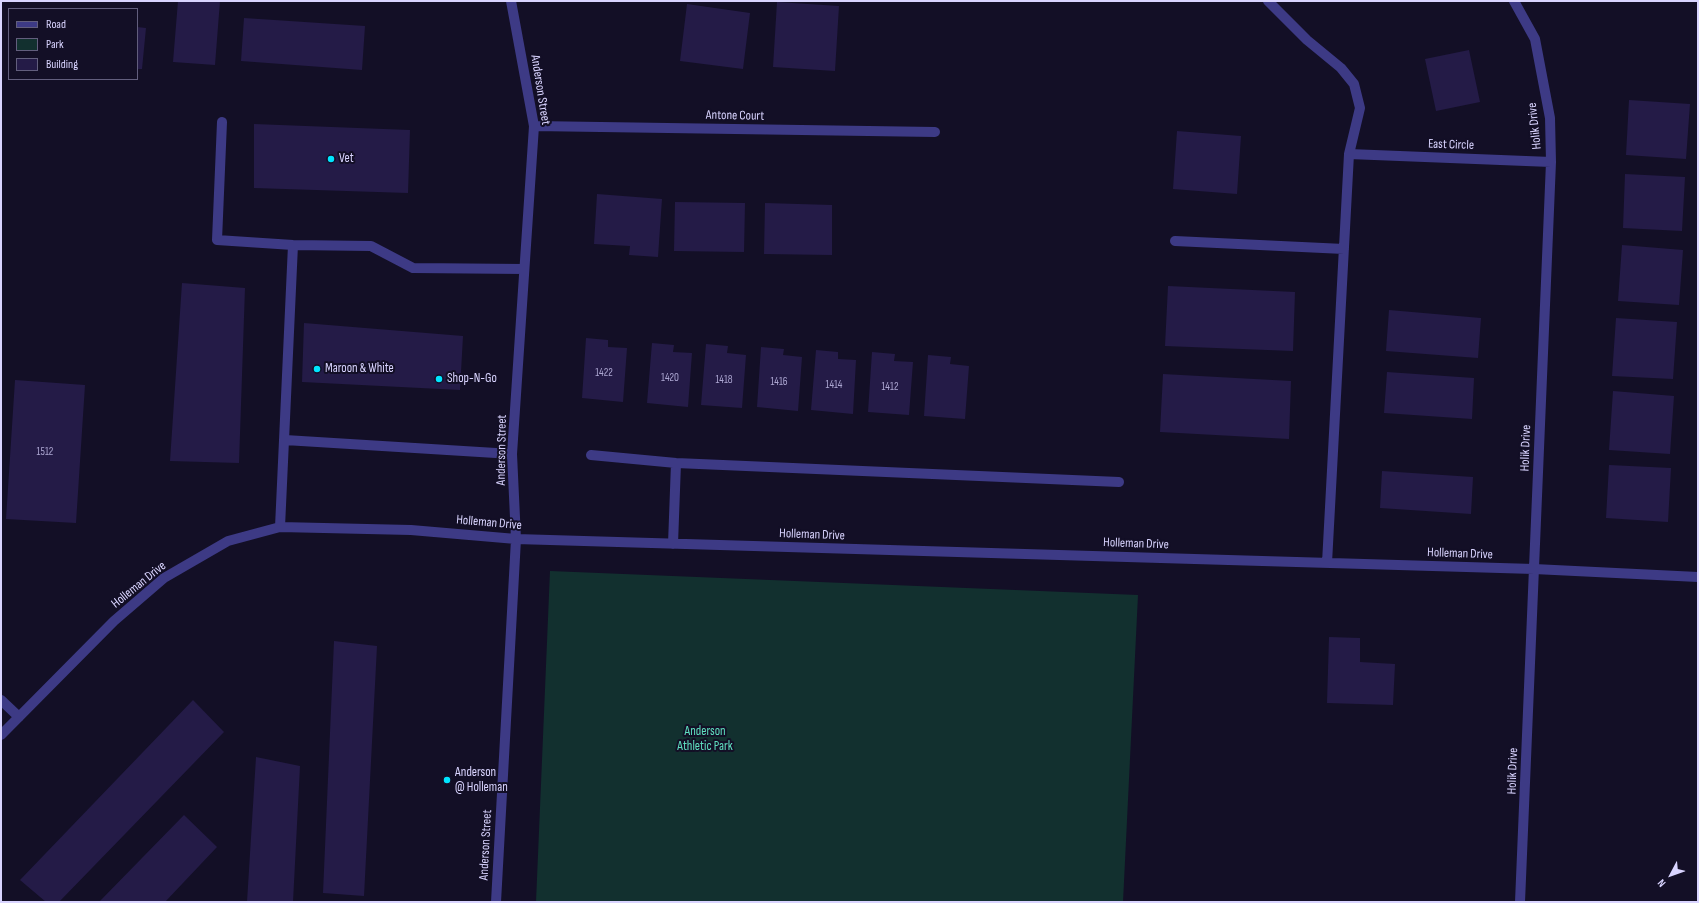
<!DOCTYPE html>
<html>
<head>
<meta charset="utf-8">
<style>
	body { margin:0 }
	#map { position:relative; width:1699px; height:903px; overflow:hidden; background:#130f26; font-family:"Sofia Sans Condensed",sans-serif }
	canvas { display:block }
	.frame { position:absolute; inset:0; border:2px solid #d9d4ff; pointer-events:none }
	.legend { position:absolute; left:8px; top:8px; width:130px; height:72px; box-sizing:border-box; background:#130f26; border:1px solid #625e7d; margin:0; padding:5px 7px; list-style:none; font-size:12px; color:#d9d4ff }
	.legend li { display:flex; align-items:center; gap:8px; height:20px }
	.legend b { width:20px; border:1px solid #625e7d }
	.north { position:absolute; left:1651px; top:855px; width:40px; height:40px; -webkit-text-stroke:3px #130f26; paint-order:stroke; rotate:229deg; font-size:11px; font-weight:700; line-height:16px; text-align:center; color:#d9d4ff }
	.north::after { content:''; display:block; margin:auto; width:14px; height:18px; background:#d9d4ff; clip-path:polygon(50% 0,100% 100%,50% 72%,0 100%) }
</style>
</head>
<body>
<div id="map">
<canvas width="1699" height="903"></canvas>
<div class="frame"></div>
<ul class="legend">
<li><b style="height:5px;background:#3d3a85"></b>Road</li>
<li><b style="height:11px;background:#12302f"></b>Park</li>
<li><b style="height:11px;background:#241b47"></b>Building</li>
</ul>
<div class="north">N</div>
</div>
<script>
const g = document.querySelector('canvas').getContext('2d');
g.lineJoin = 'round';
function fill(path, color) { g.fillStyle = color; g.fill(path, 'evenodd'); }
const toPath = rows => new Path2D(rows.map(r => 'M' + r).join(''));
function trace(path, color, width, dash) { g.strokeStyle = color; g.lineWidth = width; g.lineCap = dash ? 'butt' : 'round'; g.setLineDash(dash || []); g.stroke(path); }
function write(font, color, halo, rows, align = 'center') {
  g.font = font + ' "Sofia Sans Condensed",sans-serif'; g.lineWidth = 4; g.setLineDash([]); g.textBaseline = 'middle'; g.strokeStyle = halo; g.fillStyle = color; for (const [text, x, y, turn = 0] of rows) {
    g.save(); g.translate(x, y); g.rotate((+turn || 0) * Math.PI / 180); g.textAlign = isNaN(turn) ? turn : align; if (halo) g.strokeText(text, 0, 0); g.fillText(text, 0, 0); g.restore();
  }
}
fill(toPath([
	[550,571,1138,595,1123,902,536,902]
]), '#12302f');
fill(toPath([
	[178,1,220,1,215,65,173,62],
	[777,2,839,6,835,71,773,67],
	[687,4,750,13,743,69,680,61],
	[244,18,365,26,362,70,241,61],
	[137,27,146,28,142,69,137,69],
	[1469,50,1480,102,1436,111,1425,59],
	[1629,100,1690,104,1686,159,1626,155],
	[254,124,410,130,408,193,254,188],
	[1177,131,1241,136,1237,194,1173,189],
	[1625,174,1685,177,1682,231,1623,228],
	[597,194,662,199,658,257,629,255,630,246,594,244],
	[675,202,745,203,744,252,674,251],
	[765,203,832,205,832,255,764,254],
	[1622,245,1683,250,1679,305,1618,301],
	[182,283,245,288,239,463,170,461],
	[1168,286,1295,292,1293,351,1165,346],
	[1389,310,1481,318,1478,358,1386,351],
	[1616,318,1677,322,1673,379,1612,376],
	[304,323,463,336,460,390,302,382],
	[586,338,608,340,608,347,627,348,623,402,582,398],
	[652,343,674,345,673,352,692,353,688,407,647,403],
	[706,344,728,346,727,353,746,355,742,408,701,405],
	[761,347,784,349,783,355,802,357,798,411,757,407],
	[816,350,838,352,838,359,856,360,853,414,811,410],
	[872,352,895,354,894,361,913,362,909,415,868,412],
	[928,355,951,357,950,364,969,366,965,419,924,416],
	[1387,372,1474,378,1472,419,1384,413],
	[1163,374,1291,381,1289,439,1160,432],
	[15,380,85,385,76,523,6,519],
	[1613,391,1674,396,1670,454,1609,450],
	[1609,465,1671,468,1668,522,1606,518],
	[1382,471,1473,477,1471,514,1380,508],
	[1329,637,1360,638,1360,662,1395,664,1393,705,1327,703],
	[334,641,377,646,364,896,323,893],
	[193,700,224,732,59,902,46,902,20,880],
	[256,757,300,766,293,902,247,902],
	[184,815,217,847,165,902,99,902]
]), '#241b47');
trace(toPath([
	[1268,1,1307,40,1341,68,1354,84,1360,108,1349,154,1327,563],
	[1514,1,1535,39,1550,118,1551,162,1520,902],
	[222,122,217,240,293,245,371,246,413,268,524,269],
	[534,126,935,132],
	[1349,154,1551,162],
	[1175,241,1344,249],
	[285,440,512,454],
	[591,455,676,463,1119,482],
	[280,527,293,245],
	[673,544,676,463],
	[1,700,19,717],
	[1,735,114,621,164,578,228,541,280,527,411,530,516,539,1534,569,1698,577],
	[496,902,516,539,512,454,534,126,511,1]
]), '#3d3a85', 10);
for (const [x, y, r, color] of [
	[331,159,4,"#00e5ff"],
	[317,369,4,"#00e5ff"],
	[439,379,4,"#00e5ff"],
	[447,780,4,"#00e5ff"]
]) { const dot = new Path2D(); dot.arc(x, y, r, 0, 2 * Math.PI); g.fillStyle = color; g.fill(dot); trace(dot, '#130f26', 1.5); }
write('11px', '#aca6d1', null, [
	["1422",604,373],
	["1420",670,378],
	["1418",724,380],
	["1416",779,382],
	["1414",834,385],
	["1412",890,387],
	["1512",45,452]
]);
write('13px', '#d9d4ff', '#130f26', [
	["Anderson Street",540,90,81],
	["Antone Court",735,116,1],
	["Holik Drive",1535,126,-96],
	["East Circle",1451,145,2],
	["Holik Drive",1526,448,-88],
	["Anderson Street",502,450,-89],
	["Holleman Drive",489,523,5],
	["Holleman Drive",812,535,2],
	["Holleman Drive",1136,544,2],
	["Holleman Drive",1460,554,2],
	["Holleman Drive",139,585,-39],
	["Holik Drive",1513,771,-88],
	["Anderson Street",486,845,-87]
]);
write('13px', '#d9d4ff', '#130f26', [
	["Vet",339,159],
	["Maroon & White",325,369],
	["Shop-N-Go",447,379],
	["Anderson",455,773],
	["@ Holleman",455,788]
], 'left');
write('13px', '#5fe0c0', '#130f26', [
	["Anderson",705,732],
	["Athletic Park",705,747]
]);
</script>
</body>
</html>
